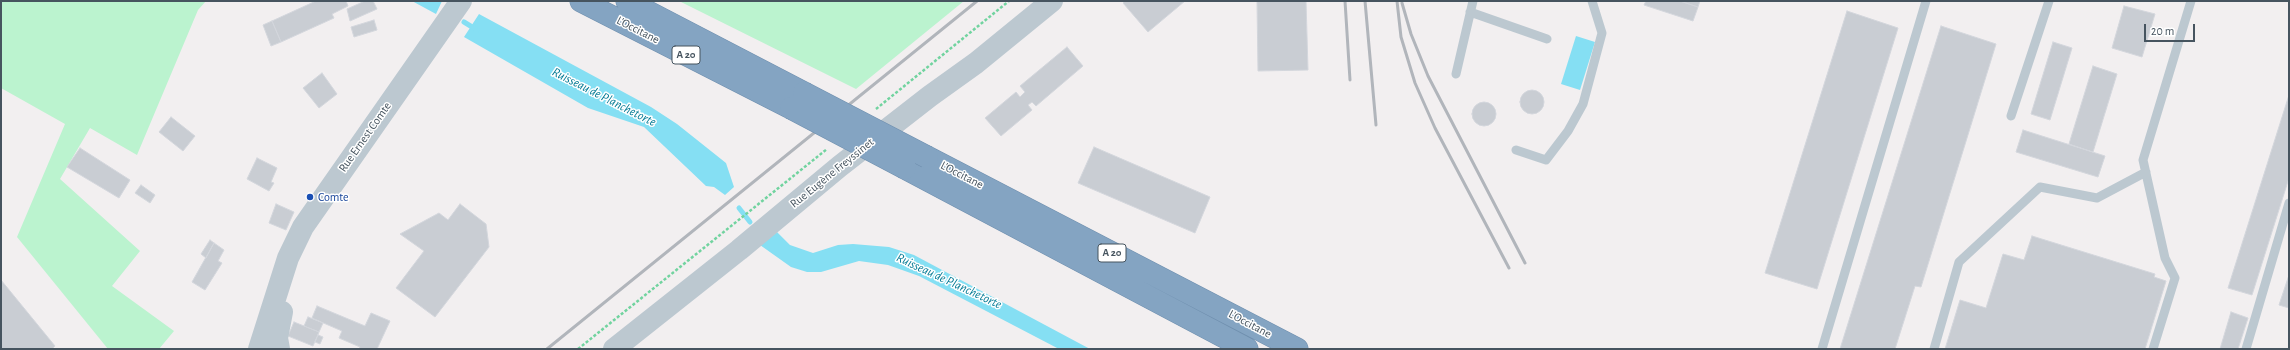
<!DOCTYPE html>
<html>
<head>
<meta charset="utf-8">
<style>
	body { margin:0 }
	#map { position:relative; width:2290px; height:350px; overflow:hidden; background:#f2eff0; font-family:"Alegreya Sans",sans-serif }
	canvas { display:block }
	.frame { position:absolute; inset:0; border:2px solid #46545f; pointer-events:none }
	.scale { position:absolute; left:2144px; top:24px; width:51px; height:18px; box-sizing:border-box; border:2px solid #46545f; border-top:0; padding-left:5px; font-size:12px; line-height:14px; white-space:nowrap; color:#46545f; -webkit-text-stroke:3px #fff; paint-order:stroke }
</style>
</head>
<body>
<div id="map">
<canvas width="2290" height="350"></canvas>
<div class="frame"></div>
<div class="scale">20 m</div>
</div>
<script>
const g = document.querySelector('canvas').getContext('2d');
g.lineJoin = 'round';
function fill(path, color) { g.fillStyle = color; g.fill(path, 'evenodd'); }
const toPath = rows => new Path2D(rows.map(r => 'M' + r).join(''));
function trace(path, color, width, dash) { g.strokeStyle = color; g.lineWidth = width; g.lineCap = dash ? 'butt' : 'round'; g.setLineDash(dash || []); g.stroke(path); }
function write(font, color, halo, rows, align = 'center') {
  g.font = font + ' "Alegreya Sans",sans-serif'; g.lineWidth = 3; g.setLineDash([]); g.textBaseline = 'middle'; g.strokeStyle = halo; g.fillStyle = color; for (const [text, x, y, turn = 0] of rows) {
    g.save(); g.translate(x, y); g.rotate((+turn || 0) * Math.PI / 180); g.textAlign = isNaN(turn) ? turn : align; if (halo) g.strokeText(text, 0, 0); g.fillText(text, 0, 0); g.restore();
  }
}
fill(toPath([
	[1,1,206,1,198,10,137,155,90,128,60,179,140,251,112,286,174,331,159,349,108,349,17,237,65,124,1,88],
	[679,1,964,1,856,89]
]), '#bbf3cf');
fill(toPath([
	[412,1,442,1,436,14],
	[479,14,651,107,677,124,726,163,734,187,725,195,714,187,706,186,644,127,588,108,464,37],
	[1576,36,1595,42,1580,90,1561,84],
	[777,232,790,245,813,253,838,245,853,244,889,247,914,255,1090,349,1059,349,919,276,888,265,859,261,821,272,807,272,791,267,760,245]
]), '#85dff3');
trace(toPath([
	[464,22,477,30],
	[739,208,750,222]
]), '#85dff3', 5);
const building = toPath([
	[316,1,346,1,348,6,332,14,334,18,281,42,272,21,316,1],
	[365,1,373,1,377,9,350,21,347,9,365,1],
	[1125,1,1185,1,1148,32,1123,3,1125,1],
	[1257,1,1306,1,1308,70,1258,71,1257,1],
	[1646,1,1680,1,1698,7,1693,21,1644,5,1646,1],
	[1680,1,1700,1,1698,7,1680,1],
	[2124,6,2155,14,2142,57,2112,48,2124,6],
	[1847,11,1898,28,1817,289,1765,273,1847,11],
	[374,20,377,30,354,37,351,27,374,20],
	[272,21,281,42,271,46,263,25,272,21],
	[1941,26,1996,44,1921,287,1915,286,1895,349,1840,349,1941,26],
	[2053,42,2072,48,2050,120,2031,114,2053,42],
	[1067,47,1083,66,1036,106,1032,102,1028,105,1032,110,1001,136,985,118,1016,92,1020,97,1025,92,1020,86,1067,47],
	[2093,66,2117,74,2093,152,2069,144,2093,66],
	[322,73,337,94,319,108,303,88,322,73],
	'1520 102a12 12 0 1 1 24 0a12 12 0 1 1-24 0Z',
	[2289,95,2289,178,2252,295,2228,288,2289,95],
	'1472 114a12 12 0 1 1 24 0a12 12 0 1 1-24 0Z',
	[171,117,195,136,183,151,159,132,171,117],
	[2023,130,2105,156,2098,177,2016,152,2023,130],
	[1094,147,1210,197,1195,233,1078,183,1094,147],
	[80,148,130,180,119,198,67,167,80,148],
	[257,158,277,168,271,182,274,183,269,191,247,179,257,158],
	[141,185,155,195,150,203,135,193,141,185],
	[276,204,294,212,286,230,269,223,276,204],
	[460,204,486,224,489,247,435,317,396,288,424,251,400,234,439,213,448,220,460,204],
	[2032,236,2155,274,2154,277,2166,281,2145,349,1945,349,1960,300,1986,308,2003,254,2024,260,2032,236],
	[210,240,214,243,206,258,201,254,210,240],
	[214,243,224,250,218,261,222,263,205,290,192,282,214,243],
	[2289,275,2289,308,2279,305,2289,275],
	[1,280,55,346,52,349,1,349,1,280],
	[317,306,365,326,371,313,390,321,377,349,359,349,360,347,339,338,342,331,312,318,317,306],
	[2231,312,2248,318,2238,349,2220,349,2231,312],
	[308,317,323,323,319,332,304,326,308,317],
	[294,322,319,332,313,346,288,336,294,322],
	[318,335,323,337,320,344,315,342,318,335]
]);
fill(building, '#c9cdd3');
trace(building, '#d3d6dc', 1);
const motorway = toPath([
	[581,1,791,108],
	[627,1,804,93],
	[927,157,1297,349],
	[905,168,1247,349]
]);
trace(motorway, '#6f8fae', 23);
trace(toPath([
	[876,109,1009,1],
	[578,349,827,149]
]), '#71d39f', 2.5, [3, 2]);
trace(toPath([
	[1470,12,1547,39],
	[1456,74,1473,1],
	[2011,116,2049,1],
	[1516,150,1546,160,1568,131,1583,104,1602,33,1592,1],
	[1822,349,1926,1],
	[1934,349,1959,262,2040,187,2097,198,2146,172],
	[2153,349,2175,278,2165,258,2143,160,2191,1],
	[2246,349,2289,203]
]), '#bcc8d0', 9);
trace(toPath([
	[259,349,288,258,303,227,461,1],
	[279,349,277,338,282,312],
	[614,349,739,250,840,166,930,96,976,63,1052,1]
]), '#bcc8d0', 22);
trace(motorway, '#84a4c2', 22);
trace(toPath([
	[1345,1,1350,80],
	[1365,1,1376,125],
	[1397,1,1401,37,1415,83,1435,128,1509,268],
	[1402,3,1411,34,1428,76,1525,263],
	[547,349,977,1]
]), '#b1b5bb', 3);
const motorwayBridge = toPath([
	[804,93,927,157],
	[791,108,905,168]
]);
trace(motorwayBridge, '#6f8fae', 23, []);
trace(motorwayBridge, '#84a4c2', 22);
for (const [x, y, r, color] of [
	[310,197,4,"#1a4fb4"]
]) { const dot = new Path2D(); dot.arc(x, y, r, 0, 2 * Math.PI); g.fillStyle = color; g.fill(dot); trace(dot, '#fff', 1.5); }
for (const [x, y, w] of [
	[686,55,28],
	[1112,253,28]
]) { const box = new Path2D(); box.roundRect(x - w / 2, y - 9, w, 18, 3); g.fillStyle = '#fff'; g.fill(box); trace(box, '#46545f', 1); }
write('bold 11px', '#46545f', null, [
	["A 20",686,55],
	["A 20",1112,253]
]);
write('12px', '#46545f', '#fff', [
	["L'Occitane",638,30,27],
	["Rue Ernest Comte",365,137,-55],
	["Rue Eugène Freyssinet",832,173,-39],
	["L'Occitane",962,175,27],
	["L'Occitane",1250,324,28]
]);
write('12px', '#164399', '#fff', [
	["Comte",318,197]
], 'left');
write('italic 13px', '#057b95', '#fff', [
	["Ruisseau de Planchetorte",604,97,27],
	["Ruisseau de Planchetorte",949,281,25]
]);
</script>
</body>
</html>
